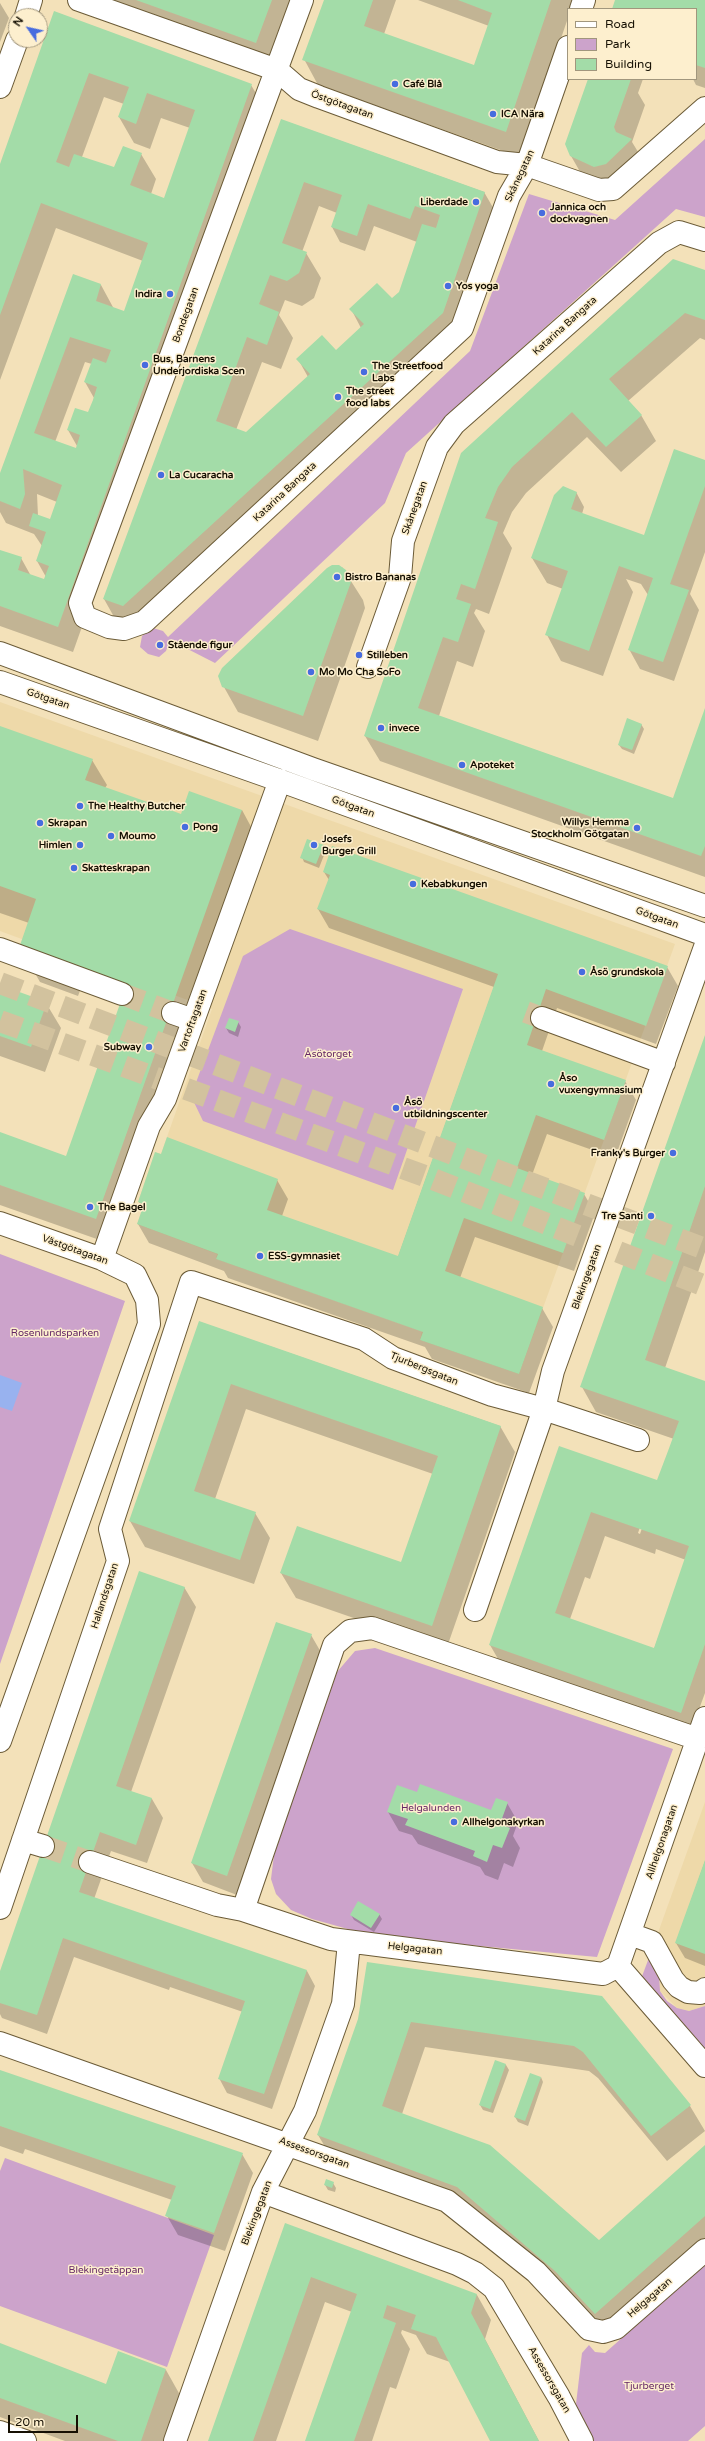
<!DOCTYPE html>
<html>
<head>
<meta charset="utf-8">
<style>
	body { margin:0 }
	#map { position:relative; width:705px; height:2441px; overflow:hidden; background:#f3e1b9; font-family:"Varela Round",sans-serif }
	canvas { display:block }
	.legend { position:absolute; left:567px; top:8px; width:130px; height:72px; box-sizing:border-box; background:#fdefce; border:1px solid #a1967d; margin:0; padding:5px 7px; list-style:none; font-size:12px; color:#161003 }
	.legend li { display:flex; align-items:center; gap:8px; height:20px }
	.legend b { width:20px; border:1px solid #a1967d }
	.north { position:absolute; left:8px; top:8px; width:40px; height:40px; box-sizing:border-box; background:#fdefce; border:1px solid #a1967d; border-radius:50%; rotate:304deg; font-size:11px; font-weight:700; line-height:16px; text-align:center; color:#161003 }
	.north::after { content:''; display:block; margin:auto; width:14px; height:18px; background:#476cdf; clip-path:polygon(50% 0,100% 100%,50% 72%,0 100%) }
	.scale { position:absolute; left:8px; top:2415px; width:70px; height:18px; box-sizing:border-box; border:2px solid #161003; border-top:0; padding-left:5px; font-size:12px; line-height:14px; white-space:nowrap; color:#161003; -webkit-text-stroke:3px #fdefce; paint-order:stroke }
</style>
</head>
<body>
<div id="map">
<canvas width="705" height="2441"></canvas>
<ul class="legend">
<li><b style="height:5px;background:#fff"></b>Road</li>
<li><b style="height:11px;background:#cca3cb"></b>Park</li>
<li><b style="height:11px;background:#a3dca8"></b>Building</li>
</ul>
<div class="north">N</div>
<div class="scale">20 m</div>
</div>
<script>
const g = document.querySelector('canvas').getContext('2d');
g.lineJoin = 'round';
function fill(path, color) { g.fillStyle = color; g.fill(path, 'evenodd'); }
const toPath = rows => new Path2D(rows.map(r => 'M' + r).join(''));
function trace(path, color, width, dash) { g.strokeStyle = color; g.lineWidth = width; g.lineCap = dash ? 'butt' : 'round'; g.setLineDash(dash || []); g.stroke(path); }
function write(font, color, halo, rows, align = 'center') {
  g.font = font + ' "Varela Round",sans-serif'; g.lineWidth = 3; g.setLineDash([]); g.textBaseline = 'middle'; g.strokeStyle = halo; g.fillStyle = color; for (const [text, x, y, turn = 0] of rows) {
    g.save(); g.translate(x, y); g.rotate((+turn || 0) * Math.PI / 180); g.textAlign = isNaN(turn) ? turn : align; if (halo) g.strokeText(text, 0, 0); g.fillText(text, 0, 0); g.restore();
  }
}
fill(toPath([
	[0,702,675,944,519,1374,420,1340,422,1331,216,1259,217,1254,137,1224,144,1204,138,1202,155,1152,161,1154,212,1009,0,931],
	[705,1802,705,2006,689,2011,677,2008,660,1991,659,1975,650,1955]
]), '#eed9a9');
fill(toPath([
	[705,139,705,217,676,209,406,453,385,503,215,663,170,640,166,651,159,657,148,654,140,647,142,636,153,628,163,631,168,637,470,351,529,194,615,220],
	[290,929,463,989,393,1190,203,1121,191,1096,243,956],
	[0,1254,125,1301,0,1664],
	[375,1648,673,1749,597,1957,373,1936,312,1919,291,1910,276,1894,271,1879,274,1855,337,1672,355,1651],
	[650,1955,659,1975,660,1991,667,2001,677,2008,689,2011,705,2006,705,2055,641,1979],
	[5,2158,214,2235,167,2367,0,2306,0,2171],
	[705,2264,705,2426,688,2441,593,2441,576,2404,582,2353,589,2345,595,2352,605,2353]
]), '#cca3cb');
fill(toPath([
	[0,1375,22,1383,12,1411,0,1407]
]), '#98b2ef');
fill(toPath([
	[82,0,295,0,271,68],
	[325,0,396,0,384,34,475,66,489,26,418,0,574,0,571,9,568,9,568,18,520,157,318,85,304,59],
	[616,0,705,0,705,88,696,85,693,79,696,79,696,9,613,9],
	[0,3,9,18,0,42],
	[55,12,251,85,266,110,73,652,0,626,0,551,21,558,31,576,44,580,46,577,37,561,42,546,34,534,6,523,0,512,0,476,74,275,101,285,114,309,125,313,143,261,56,228,0,380,0,167],
	[104,97,124,104,119,117,134,143,150,149,161,118,190,128,165,199,151,194,156,179,141,154,114,169,82,157],
	[85,362,92,364,85,382,94,398,89,414,68,430,77,446,76,450,55,442],
	[37,494,57,502,51,521,38,516],
	[589,79,643,79,638,93,645,105,632,142,646,165,620,189,586,182,571,156],
	[282,120,484,192,499,218,458,339,137,631,118,624,104,599],
	[319,206,337,213,332,227,340,242,365,251,374,226,417,242,400,293,392,300,351,309,361,328,336,351,298,359,308,377,246,433,236,430,262,362,281,369,293,338,279,315,285,300,302,306,314,298,321,278,306,253,302,252],
	[705,271,705,340,700,338,628,401,641,415,656,441,621,472,587,437,526,493,512,512,503,533,512,548,489,614,476,609,474,613,485,631,473,667,457,661,439,716,674,799,705,710,705,877,380,761,365,736,462,454],
	[705,461,705,552,690,594,699,610,674,681,640,669,629,649,648,595,641,584,626,579,633,592,603,676,561,661,547,635,563,589,547,583,532,558,576,492,584,507,582,514,644,536],
	[342,567,363,600,365,608,318,741,238,712,220,680],
	[641,724,644,729,634,754,622,749,619,745],
	[0,727,92,760,107,785,105,788,182,816,242,810,256,836,111,1244,0,1205,0,1133,67,1157,122,1002,81,988,78,996,40,982,20,947,29,923,0,913],
	[323,846,326,850,319,868,304,862,302,857],
	[324,872,667,967,678,986,656,1044,557,1008,542,1051,625,1081,636,1100,615,1158,547,1134,532,1175,584,1194,595,1213,574,1271,475,1237,460,1278,542,1308,553,1327,529,1393,432,1359,425,1347,228,1278,224,1271,149,1243,138,1224,143,1209,139,1202,277,1180,288,1199,282,1216,398,1257,494,987,329,928,318,909,329,880],
	[0,986,46,1003,61,1028,45,1072,0,1056],
	[238,1022,241,1027,238,1037,229,1033,226,1028],
	[705,1037,705,1252,665,1368,705,1382,705,1693,691,1731,501,1664,490,1645,560,1448,658,1482,674,1439,596,1412,582,1387],
	[650,1498,652,1498,640,1534,638,1533],
	[605,1536,655,1554,656,1549,686,1560,654,1649,570,1619,585,1577,590,1579],
	[200,1322,500,1426,515,1452,446,1650,296,1598,281,1573,401,1564,433,1474,246,1409,215,1499,255,1513,270,1538,254,1584,145,1547,130,1521],
	[184,1587,196,1607,131,1792,152,1799,163,1818,147,1863,111,1851,94,1899,307,1971,315,1986,272,2109,227,2093,219,2078,243,2012,170,1987,169,1990,74,1957,47,2034,2,2018,0,2014,0,1974],
	[311,1635,322,1654,237,1895,203,1882,192,1863],
	[507,1803,518,1822,513,1836,520,1848,513,1867,504,1863,498,1880,485,1875,480,1867,418,1844,412,1835,399,1831,388,1812,492,1811],
	[705,1861,705,1966,685,1958,676,1943],
	[379,1914,382,1919,374,1932,354,1920,351,1915],
	[601,1997,690,2106,705,2131,667,2161,598,2078,589,2071,425,2047,402,2114,599,2242,705,2146,705,2254,611,2339,473,2212,333,2160,318,2135,359,2019],
	[496,2061,506,2065,509,2070,493,2113,483,2110,480,2105],
	[0,2071,242,2154,253,2173,225,2251,178,2235,167,2216,172,2200,25,2149,23,2154,0,2146],
	[541,2077,543,2082,528,2126,518,2122,515,2117],
	[333,2183,336,2188,335,2192,328,2190,325,2185],
	[286,2225,477,2295,491,2320,485,2339,539,2441,491,2441,450,2362,427,2354,416,2335,402,2330,401,2333,410,2349,396,2389,390,2387,372,2441,306,2441,352,2312,325,2302,276,2441,209,2441],
	[0,2344,107,2385,166,2370,180,2395,164,2441,65,2441,0,2417]
]), '#0003');
fill(toPath([
	[136,0,272,0,256,43],
	[324,0,373,0,364,26,474,65,492,13,458,0,551,0,506,132,302,60],
	[615,0,705,0,705,68,696,65,696,9,612,9],
	[54,11,252,84,58,627,0,606,0,550,22,557,18,570,44,579,49,566,36,561,46,532,29,526,33,513,50,519,62,485,23,469,25,494,20,509,0,501,0,473,73,274,101,284,96,301,124,311,148,243,41,203,0,315,0,164],
	[89,73,129,87,118,117,136,124,147,93,195,110,164,198,130,185,142,153,123,146,114,167,74,154,69,167,56,162],
	[70,337,111,350,106,363,93,358,84,382,97,387,93,400,88,412,75,408,67,430,80,435,76,448,34,433],
	[588,79,631,79,614,127,616,132,632,139,606,164,594,167,570,156,565,144],
	[281,119,485,192,443,313,123,606,103,599],
	[304,182,342,195,331,227,357,236,368,204,410,219,415,206,440,215,436,228,422,224,399,292,392,298,377,283,349,309,364,324,336,350,322,335,296,359,310,374,246,432,216,421,247,337,267,345,279,312,259,304,270,275,287,281,299,273,307,252,282,243],
	[673,259,705,270,705,320,685,313,609,379,642,415,606,447,572,412,512,467,498,487,485,518,498,522,475,589,461,584,456,599,471,604,458,642,443,637,418,708,673,798,705,708,705,846,701,856,364,736,461,453],
	[674,449,705,460,705,486,670,584,689,590,663,662,628,650,653,578,619,566,589,651,545,635,568,571,531,558,554,495,563,486,577,492,571,509,644,535],
	[332,565,339,565,346,570,351,582,303,716,222,687,218,676,222,668,327,568],
	[627,718,642,724,632,750,618,745],
	[0,726,93,759,85,780,173,811,181,814,189,791,242,810,96,1219,0,1185,0,1132,66,1156,127,984,19,948,36,899,0,886],
	[307,839,324,845,316,864,300,858],
	[332,846,668,966,646,1026,546,989,527,1045,626,1080,604,1140,536,1115,517,1168,585,1193,563,1253,464,1218,445,1271,543,1307,519,1374,420,1340,423,1332,216,1259,218,1254,137,1224,144,1204,138,1202,155,1152,161,1154,167,1137,278,1179,267,1210,398,1256,498,974,317,909,330,875,323,872],
	[0,985,47,1002,31,1047,0,1036],
	[229,1018,239,1021,235,1032,225,1028],
	[705,1035,705,1186,645,1360,705,1381,705,1644,681,1713,489,1645,559,1446,657,1480,668,1451,679,1421,580,1387],
	[591,1512,689,1546,654,1648,555,1613],
	[199,1321,501,1426,432,1626,280,1573,297,1526,401,1562,438,1456,231,1384,194,1491,256,1512,240,1560,129,1521],
	[139,1571,185,1587,116,1786,152,1798,136,1845,100,1832,79,1892,307,1970,264,2094,218,2079,245,2001,63,1938,37,2015,0,2003,0,1971],
	[276,1622,312,1634,227,1876,191,1863],
	[420,1784,491,1810,496,1798,508,1802,500,1824,510,1828,502,1848,493,1845,487,1862,473,1856,475,1851,405,1825,408,1819,387,1812,397,1785,417,1792],
	[705,1860,705,1954,675,1943],
	[358,1901,380,1914,371,1928,350,1915],
	[367,1962,602,1996,691,2105,651,2136,583,2052,574,2046,411,2022,382,2106,490,2145,599,2240,705,2145,705,2216,595,2314,555,2271,457,2187,317,2135,358,2019],
	[495,2060,506,2064,490,2109,479,2105],
	[0,2070,243,2153,214,2233,165,2216,176,2186,0,2126],
	[530,2073,541,2077,525,2121,514,2117],
	[326,2179,334,2182,332,2188,324,2185],
	[285,2223,477,2294,471,2313,539,2441,490,2441,436,2337,411,2329,416,2315,387,2305,383,2318,396,2323,354,2441,305,2441,357,2294,311,2277,253,2441,208,2441],
	[0,2343,106,2384,118,2351,166,2369,141,2441,118,2441,0,2398]
]), '#a3dca8');
trace(toPath([
	[122,994,173,1013],
	[526,1012,542,1018],
	[43,1846,90,1862]
]), '#d2c29e', 22, [22, 11]);
trace(toPath([
	[0,983,705,1249],
	[0,1021,433,1179,705,1286]
]), '#d2c29e', 22, [22, 11]);
const minor = toPath([
	[79,0,277,70,299,89,319,97,497,162,527,165,599,190,613,189,705,108],
	[302,0,80,603,85,617,109,627,124,629,144,622,462,328,509,196,527,165,568,47],
	[581,9,584,0],
	[26,16,31,0],
	[0,87,17,40],
	[0,653,313,769,705,906],
	[368,667,400,577,403,541,437,447,454,424,659,243,679,232,705,240],
	[0,682,284,782,705,935],
	[0,949,122,994],
	[173,1013,193,1020],
	[542,1018,664,1063],
	[0,1223,102,1259,135,1275,147,1300,149,1324,0,1741],
	[102,1259,149,1126,165,1099,280,780],
	[475,1610,544,1409,553,1371,705,947],
	[23,1840,43,1846],
	[90,1862,217,1905,243,1910,331,1939,603,1974,618,1966],
	[0,1908,118,1561,110,1529,191,1282,364,1339,393,1358,492,1395,544,1409,638,1440],
	[243,1910,334,1645,350,1631,372,1628,698,1739],
	[630,1934,652,1942,673,1980,679,1987,688,1992,700,1993,705,1989],
	[618,1966,705,1718],
	[618,1966,705,2066],
	[0,2043,447,2201,536,2272,589,2329,603,2332,616,2328,705,2250],
	[263,2192,457,2264,475,2273,494,2288,559,2397,582,2441],
	[0,2432,25,2441],
	[175,2441,263,2192,305,2111,343,2004,349,1942]
]);
trace(minor, '#6b5b37', 24);
trace(minor, '#fff', 22);
for (const [x, y, r, color] of [
	[395,84,4,"#476cdf"],
	[493,114,4,"#476cdf"],
	[476,202,4,"#476cdf"],
	[542,213,4,"#476cdf"],
	[448,286,4,"#476cdf"],
	[170,294,4,"#476cdf"],
	[145,365,4,"#476cdf"],
	[364,372,4,"#476cdf"],
	[338,397,4,"#476cdf"],
	[161,475,4,"#476cdf"],
	[337,577,4,"#476cdf"],
	[160,645,4,"#476cdf"],
	[359,655,4,"#476cdf"],
	[311,672,4,"#476cdf"],
	[381,728,4,"#476cdf"],
	[462,765,4,"#476cdf"],
	[80,806,4,"#476cdf"],
	[40,823,4,"#476cdf"],
	[185,827,4,"#476cdf"],
	[637,828,4,"#476cdf"],
	[111,836,4,"#476cdf"],
	[80,845,4,"#476cdf"],
	[314,845,4,"#476cdf"],
	[74,868,4,"#476cdf"],
	[413,884,4,"#476cdf"],
	[582,972,4,"#476cdf"],
	[149,1047,4,"#476cdf"],
	[551,1084,4,"#476cdf"],
	[396,1108,4,"#476cdf"],
	[673,1153,4,"#476cdf"],
	[90,1207,4,"#476cdf"],
	[651,1216,4,"#476cdf"],
	[260,1256,4,"#476cdf"],
	[454,1822,4,"#476cdf"]
]) { const dot = new Path2D(); dot.arc(x, y, r, 0, 2 * Math.PI); g.fillStyle = color; g.fill(dot); trace(dot, '#fdefce', 1.5); }
write('bold 10px', '#161003', '#fdefce', [
	["Café Blå",403,84],
	["ICA Nära",501,114],
	["Liberdade",468,202,"right"],
	["Jannica och",550,207],
	["dockvagnen",550,219],
	["Yos yoga",456,286],
	["Indira",162,294,"right"],
	["Bus, Barnens",153,359],
	["Underjordiska Scen",153,371],
	["The Streetfood",372,366],
	["Labs",372,378],
	["The street",346,391],
	["food labs",346,403],
	["La Cucaracha",169,475],
	["Bistro Bananas",345,577],
	["Stående figur",168,645],
	["Stilleben",367,655],
	["Mo Mo Cha SoFo",319,672],
	["invece",389,728],
	["Apoteket",470,765],
	["The Healthy Butcher",88,806],
	["Willys Hemma",629,822,"right"],
	["Stockholm Götgatan",629,834,"right"],
	["Skrapan",48,823],
	["Pong",193,827],
	["Moumo",119,836],
	["Josefs",322,839],
	["Burger Grill",322,851],
	["Himlen",72,845,"right"],
	["Skatteskrapan",82,868],
	["Kebabkungen",421,884],
	["Åsö grundskola",590,972],
	["Subway",141,1047,"right"],
	["Åso",559,1078],
	["vuxengymnasium",559,1090],
	["Åsö",404,1102],
	["utbildningscenter",404,1114],
	["Franky's Burger",665,1153,"right"],
	["The Bagel",98,1207],
	["Tre Santi",643,1216,"right"],
	["ESS-gymnasiet",268,1256],
	["Allhelgonakyrkan",462,1822]
], 'left');
write('10px', '#161003', '#fdefce', [
	["Östgötagatan",342,105,20],
	["Skånegatan",520,176,-65],
	["Bondegatan",186,315,-70],
	["Katarina Bangata",565,326,-42],
	["Katarina Bangata",285,492,-43],
	["Skånegatan",415,508,-70],
	["Götgatan",48,699,19],
	["Götgatan",353,807,20],
	["Götgatan",657,918,20],
	["Vartoftagatan",193,1021,-70],
	["Västgötagatan",75,1250,20],
	["Blekingegatan",587,1277,-70],
	["Tjurbergsgatan",424,1369,22],
	["Hallandsgatan",105,1596,-72],
	["Allhelgonagatan",662,1842,-71],
	["Helgagatan",415,1949,6],
	["Assessorsgatan",314,2153,20],
	["Blekingegatan",257,2213,-69],
	["Helgagatan",650,2298,-41],
	["Assessorsgatan",549,2380,60]
]);
write('10px', '#642665', '#fdefce', [
	["Åsötorget",328,1054],
	["Rosenlundsparken",55,1333],
	["Helgalunden",431,1808],
	["Blekingetäppan",106,2270],
	["Tjurberget",649,2386]
]);
</script>
</body>
</html>
